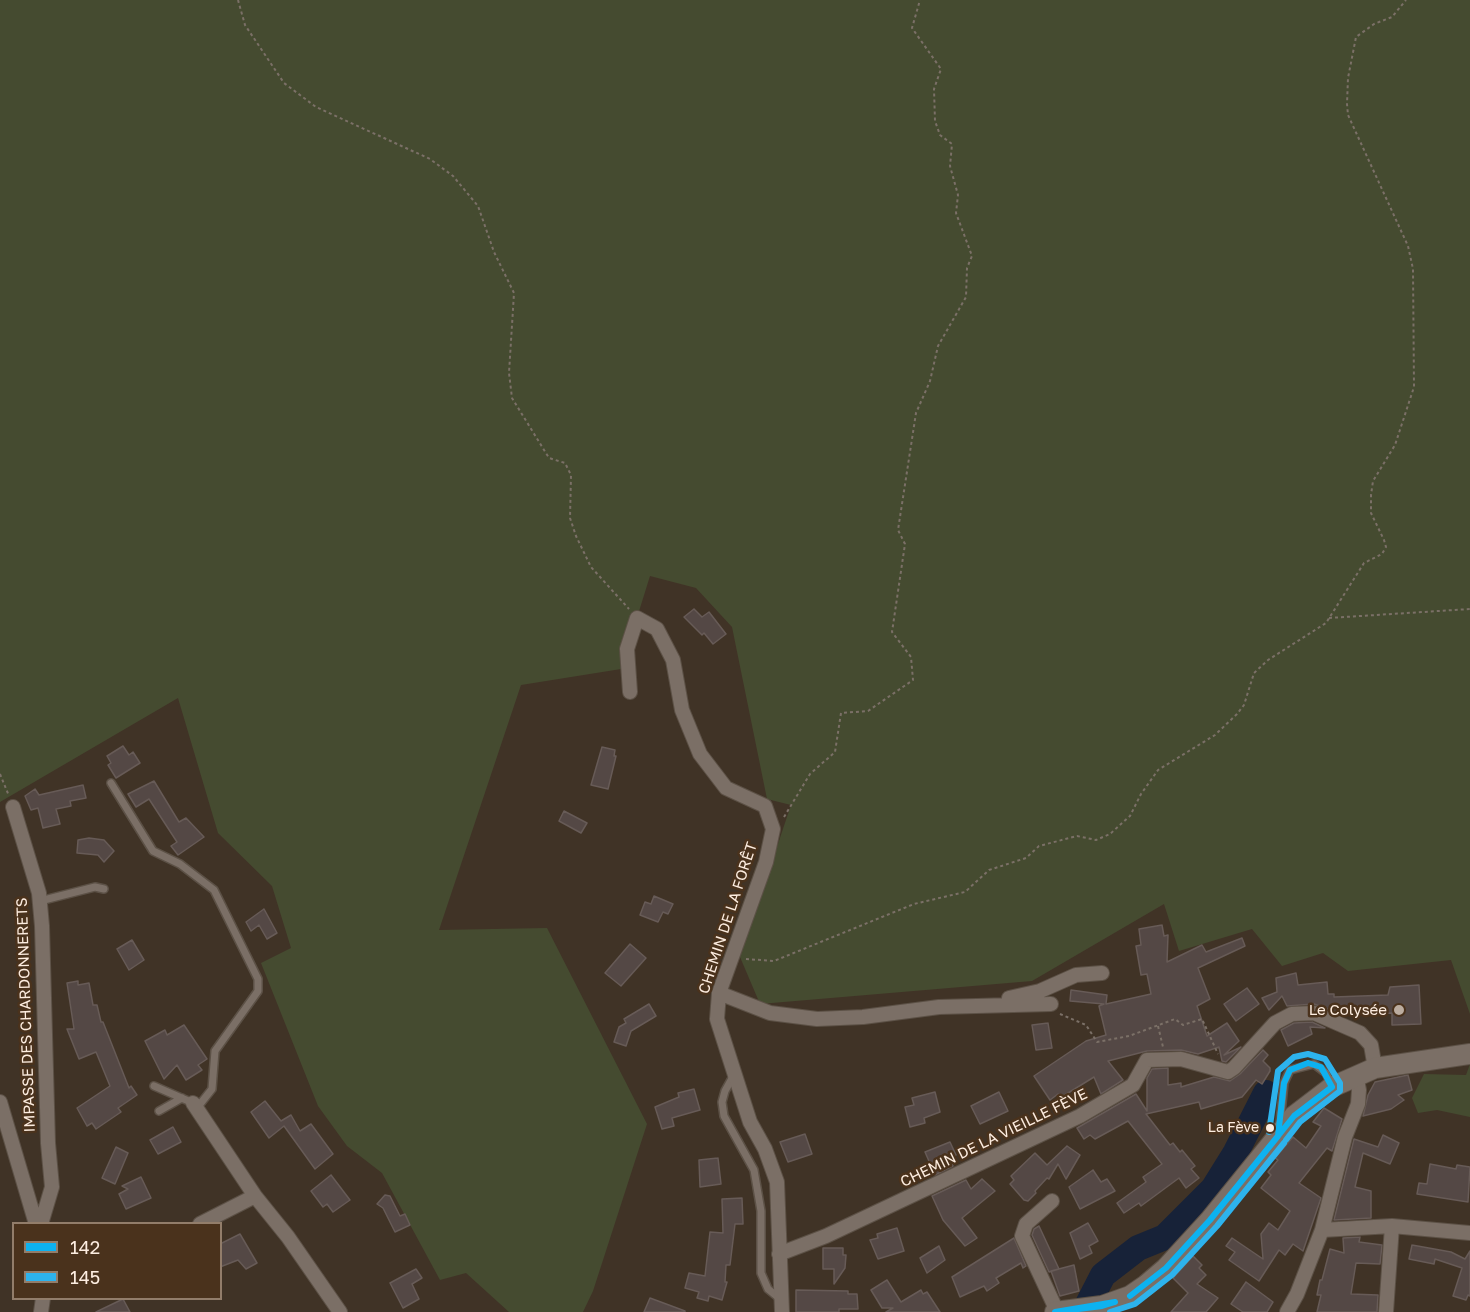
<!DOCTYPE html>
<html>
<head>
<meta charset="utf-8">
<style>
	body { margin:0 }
	#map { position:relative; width:1470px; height:1312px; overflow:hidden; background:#403326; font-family:"Golos Text",sans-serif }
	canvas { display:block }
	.legend { position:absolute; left:12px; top:1222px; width:210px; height:78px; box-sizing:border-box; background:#4a321c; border:2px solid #927d6a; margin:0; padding:8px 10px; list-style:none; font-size:18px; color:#fdede0 }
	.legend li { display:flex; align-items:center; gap:12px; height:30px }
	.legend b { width:30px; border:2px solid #927d6a }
</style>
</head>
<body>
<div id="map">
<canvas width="1470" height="1312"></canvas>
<ul class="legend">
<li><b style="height:8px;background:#0db2f0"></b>142</li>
<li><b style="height:8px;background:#2db3ed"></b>145</li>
</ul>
</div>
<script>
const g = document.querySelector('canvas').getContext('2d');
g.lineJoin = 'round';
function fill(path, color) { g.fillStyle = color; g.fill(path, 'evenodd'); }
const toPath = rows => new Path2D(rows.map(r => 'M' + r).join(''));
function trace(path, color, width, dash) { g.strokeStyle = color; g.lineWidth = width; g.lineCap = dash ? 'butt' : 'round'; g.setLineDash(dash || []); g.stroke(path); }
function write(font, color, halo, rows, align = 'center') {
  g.font = font + ' "Golos Text",sans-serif'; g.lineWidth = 5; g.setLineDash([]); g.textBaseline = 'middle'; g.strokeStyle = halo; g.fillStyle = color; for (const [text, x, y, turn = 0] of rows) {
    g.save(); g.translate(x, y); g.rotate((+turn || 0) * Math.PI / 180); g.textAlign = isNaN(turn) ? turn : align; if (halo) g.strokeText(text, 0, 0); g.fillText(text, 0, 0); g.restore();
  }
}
fill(toPath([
	[0,0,1470,0,1470,1014,1451,960,1348,971,1323,953,1282,966,1252,929,1179,951,1164,904,1032,981,760,1004,740,957,791,805,767,799,732,627,696,588,650,576,621,669,521,685,439,930,547,928,647,1124,593,1291,583,1312,509,1312,466,1273,440,1280,382,1173,347,1146,318,1106,261,963,291,948,272,886,218,833,178,698,0,802],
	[1470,1064,1470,1117,1437,1110,1418,1113,1412,1098,1424,1074,1466,1075]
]), '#454b30');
trace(toPath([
	[1084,1312,1103,1275,1138,1248,1165,1237,1213,1189,1236,1152,1266,1093]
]), '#172238', 26);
const building = toPath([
	[694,609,702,617,709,612,726,634,713,644,704,633,702,635,684,617,694,609],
	[123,746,129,755,133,752,140,763,116,778,108,765,111,763,107,756,123,746],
	[602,747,615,750,614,756,616,756,608,789,591,785,602,747],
	[154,781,179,822,186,818,204,837,178,855,171,846,177,842,149,799,136,807,128,794,154,781],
	[83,785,86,798,70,801,71,806,56,809,60,824,43,828,38,808,31,810,25,796,35,789,39,795,83,785],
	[564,811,587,823,581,833,559,821,564,811],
	[89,838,104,840,114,851,104,862,98,855,77,853,78,840,89,838],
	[654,896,673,904,668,914,663,912,658,922,640,915,645,902,651,904,654,896],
	[264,909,277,933,267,939,259,925,251,931,246,922,264,909],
	[1162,925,1164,936,1168,935,1167,962,1202,945,1206,952,1242,938,1245,946,1198,968,1210,999,1197,1006,1207,1036,1227,1023,1239,1041,1224,1055,1241,1047,1226,1062,1222,1061,1219,1047,1198,1054,1181,1050,1147,1051,1108,1061,1123,1080,1101,1094,1094,1077,1060,1098,1058,1094,1050,1100,1034,1076,1086,1041,1106,1035,1099,1006,1104,1004,1070,1001,1071,990,1107,995,1106,1004,1151,994,1147,974,1141,975,1136,946,1141,945,1139,929,1162,925],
	[132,940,144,960,129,970,117,949,132,940],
	[630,944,646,958,621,986,605,973,630,944],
	[1296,973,1298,985,1327,982,1328,994,1334,994,1334,997,1388,995,1390,987,1419,985,1421,1024,1392,1025,1392,1013,1344,1015,1314,1004,1287,1006,1282,996,1269,1010,1262,998,1277,992,1276,978,1296,973],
	[78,981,78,985,89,983,93,1005,97,1005,101,1022,103,1022,129,1088,131,1086,137,1095,118,1108,121,1112,96,1129,92,1123,87,1126,77,1108,110,1086,96,1052,79,1059,67,1029,74,1029,67,983,78,981],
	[1247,988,1259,1004,1236,1021,1224,1004,1247,988],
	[649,1004,656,1016,631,1031,626,1046,614,1042,619,1027,626,1023,624,1019,649,1004],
	[1312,1022,1325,1028,1310,1027,1312,1034,1288,1046,1281,1030,1294,1023,1312,1022],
	[1048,1023,1052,1048,1036,1050,1032,1025,1048,1023],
	[184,1025,207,1059,198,1065,202,1070,186,1080,177,1065,164,1079,145,1041,165,1030,167,1035,184,1025],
	[1263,1050,1268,1055,1263,1061,1270,1068,1270,1071,1262,1084,1256,1080,1242,1097,1201,1109,1199,1102,1146,1114,1170,1145,1173,1143,1180,1152,1182,1150,1195,1166,1191,1169,1199,1178,1186,1188,1179,1178,1141,1206,1139,1203,1124,1213,1117,1203,1146,1182,1143,1177,1162,1164,1128,1121,1095,1139,1090,1135,1084,1139,1077,1128,1136,1094,1147,1111,1147,1078,1152,1069,1168,1068,1168,1085,1181,1083,1181,1087,1214,1077,1230,1081,1240,1074,1263,1050],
	[1408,1075,1412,1090,1398,1095,1404,1100,1391,1109,1363,1116,1368,1095,1375,1082,1408,1075],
	[694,1089,700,1110,672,1118,674,1126,662,1129,655,1107,679,1097,678,1093,694,1089],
	[935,1092,940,1112,924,1118,925,1123,910,1127,905,1107,914,1105,912,1098,935,1092],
	[999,1092,1008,1111,980,1124,971,1106,999,1092],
	[265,1101,281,1121,291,1115,300,1131,311,1124,333,1154,315,1169,284,1126,269,1138,251,1112,265,1101],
	[1324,1108,1342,1119,1332,1151,1327,1148,1299,1183,1321,1198,1303,1251,1293,1244,1285,1255,1279,1250,1259,1281,1229,1260,1235,1252,1226,1246,1232,1238,1263,1259,1261,1234,1269,1223,1278,1230,1290,1211,1261,1188,1271,1175,1268,1172,1278,1160,1275,1158,1293,1137,1306,1148,1321,1126,1313,1122,1324,1108],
	[173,1127,181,1142,158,1154,150,1140,173,1127],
	[805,1134,812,1154,788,1162,780,1142,805,1134],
	[1383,1135,1399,1143,1390,1164,1363,1153,1355,1187,1371,1191,1371,1218,1334,1220,1354,1139,1378,1147,1383,1135],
	[950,1142,956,1155,950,1158,953,1166,935,1175,925,1152,950,1142],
	[1067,1146,1080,1155,1066,1179,1058,1164,1049,1179,1047,1178,1035,1191,1036,1193,1028,1201,1024,1200,1010,1184,1014,1180,1011,1176,1035,1153,1047,1165,1067,1146],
	[116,1147,128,1153,115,1184,102,1178,116,1147],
	[718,1158,721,1184,700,1187,699,1160,718,1158],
	[1430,1164,1456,1169,1457,1165,1470,1167,1468,1202,1417,1194,1419,1183,1427,1184,1430,1164],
	[1093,1170,1101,1182,1107,1179,1115,1191,1080,1209,1069,1187,1093,1170],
	[331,1175,350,1200,333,1212,327,1204,323,1207,311,1191,331,1175],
	[141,1177,151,1198,126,1209,119,1194,128,1189,122,1186,141,1177],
	[982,1179,995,1191,962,1218,977,1238,965,1246,943,1220,932,1196,966,1180,971,1189,982,1179],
	[385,1195,390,1196,400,1216,405,1214,410,1225,395,1232,383,1208,377,1204,385,1195],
	[742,1198,743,1224,735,1224,730,1265,726,1265,725,1282,727,1282,722,1300,709,1296,708,1301,697,1298,699,1292,685,1288,689,1273,705,1276,710,1232,723,1233,722,1199,742,1198],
	[1088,1223,1098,1241,1089,1246,1092,1253,1080,1259,1070,1233,1088,1223],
	[1039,1226,1059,1269,1049,1272,1032,1235,1034,1229,1039,1226],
	[897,1228,904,1251,878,1259,870,1240,878,1238,877,1234,897,1228],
	[240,1234,257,1263,246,1269,238,1260,220,1267,220,1244,240,1234],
	[1360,1237,1359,1242,1382,1245,1380,1264,1356,1263,1351,1294,1378,1295,1377,1312,1317,1312,1321,1295,1317,1295,1320,1280,1322,1280,1330,1249,1344,1253,1343,1238,1360,1237],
	[1014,1238,1026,1266,1023,1268,1021,1263,996,1278,999,1283,987,1291,984,1286,960,1297,952,1277,1014,1238],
	[1412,1245,1451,1252,1465,1259,1470,1251,1470,1296,1468,1295,1466,1300,1453,1296,1462,1268,1435,1259,1434,1264,1409,1259,1412,1245],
	[939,1246,945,1260,927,1273,920,1258,939,1246],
	[823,1248,843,1248,843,1255,846,1255,845,1268,834,1284,834,1269,823,1269,823,1248],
	[1193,1256,1202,1265,1199,1268,1206,1275,1197,1284,1218,1298,1206,1312,1171,1312,1188,1293,1173,1278,1193,1256],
	[1074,1265,1079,1291,1060,1296,1051,1271,1074,1265],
	[416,1269,422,1278,412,1284,419,1299,403,1308,390,1283,416,1269],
	[887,1280,901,1302,921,1290,923,1294,927,1292,940,1312,886,1312,893,1308,882,1308,871,1290,887,1280],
	[1246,1282,1273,1302,1267,1312,1243,1312,1231,1304,1246,1282],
	[796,1290,848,1291,848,1294,857,1294,858,1309,839,1309,839,1312,796,1312,796,1290],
	[650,1298,685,1311,685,1312,644,1312,650,1298],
	[123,1299,130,1312,96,1312,123,1299]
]);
fill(building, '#544845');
trace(building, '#675b57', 1.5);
const service = toPath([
	[111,783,153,851,180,864,214,890,258,979,258,991,215,1051,212,1089,197,1108],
	[40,901,95,887,104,889],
	[735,1073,725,1091,722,1102,724,1116,754,1170,761,1211,761,1273,768,1289,779,1298],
	[154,1086,193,1103],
	[159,1111,182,1098],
	[1280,1123,1284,1083,1290,1070,1314,1064,1326,1073,1331,1084]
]);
const minor = toPath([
	[630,692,627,649,637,618,657,629,673,660,682,710,700,754,726,788,765,806,773,829,766,862,719,993,717,1019,750,1122,765,1149,777,1182,782,1312],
	[13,807,39,893,42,926,48,1143,52,1187,41,1224],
	[719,993,770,1013,817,1019,863,1017,939,1007,1051,1004],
	[1009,998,1040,991,1076,975,1102,973],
	[0,1102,36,1224],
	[193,1103,255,1196,288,1237,340,1312],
	[1052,1201,1026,1224,1022,1236,1057,1311],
	[200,1224,255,1196],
	[1322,1230,1392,1226,1470,1233],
	[779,1254,826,1236,1080,1116,1133,1085,1147,1060,1181,1059,1228,1072,1234,1068,1275,1023,1292,1014,1314,1013,1360,1033,1371,1045,1375,1068],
	[41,1312,43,1298],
	[1287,1312,1297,1294,1322,1230,1345,1137,1358,1104,1359,1090,1356,1075],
	[1386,1312,1392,1226]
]);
const secondary = toPath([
	[1055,1312,1102,1306,1130,1296,1146,1285,1166,1268,1210,1220,1294,1116,1332,1087,1375,1068,1470,1054]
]);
trace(service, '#5c5146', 10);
trace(minor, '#5c5146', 16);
trace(secondary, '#5c5146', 22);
trace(toPath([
	[238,0,245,25,284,83,316,107,430,159,453,176,478,206,494,252,514,293,509,373,512,398,549,458,565,463,571,475,570,518,576,536,591,567,629,609],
	[1329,618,1470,609],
	[0,774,9,796],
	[784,817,810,774,835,752,841,713,868,711,913,680,911,657,892,632,905,544,898,530,916,413,930,381,938,346,966,297,967,268,972,256,956,213,958,195,950,166,952,144,940,135,935,121,934,89,941,69,912,28,920,0],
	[746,959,774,961,914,904,965,892,989,870,1026,858,1039,846,1077,836,1096,840,1110,834,1130,816,1141,794,1158,770,1215,735,1237,714,1244,705,1254,673,1268,660,1326,623,1364,563,1382,554,1386,547,1384,540,1371,513,1371,495,1373,481,1395,445,1414,387,1413,269,1408,246,1348,115,1347,104,1348,78,1356,37,1374,24,1392,17,1406,0],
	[1060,1014,1086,1025,1097,1042,1129,1036,1175,1019,1183,1025,1202,1019,1218,1054],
	[1158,1026,1163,1047]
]), '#7b7067', 2, [3, 3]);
trace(service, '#7b6f66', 7);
trace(minor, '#7b6f66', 14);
trace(secondary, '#7b6f66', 20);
trace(toPath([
	[1308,1063,1321,1067,1332,1087,1294,1116,1278,1136,1284,1083,1290,1070,1308,1063],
	[1210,1220,1278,1136],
	[1210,1220,1278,1136],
	[1166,1268,1210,1220],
	[1166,1268,1210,1220],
	[1130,1296,1166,1268],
	[1130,1296,1166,1268],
	[1115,1302,1102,1306,1055,1312,1115,1302]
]), '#0db2f0', 6);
trace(toPath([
	[1269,1132,1278,1071,1294,1057,1308,1054,1325,1059,1340,1083,1340,1091,1300,1122,1286,1140],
	[1110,1312,1135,1304,1172,1275,1217,1226,1284,1143]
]), '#2db3ed', 6);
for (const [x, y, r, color] of [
	[1399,1010,6,"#bbac9f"],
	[1270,1128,5,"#fdede0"]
]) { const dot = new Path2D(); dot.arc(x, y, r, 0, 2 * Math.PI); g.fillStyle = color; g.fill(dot); trace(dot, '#4a321c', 2); }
write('14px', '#fdede0', '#4a321c', [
	["La Fève",1259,1128]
], 'right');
write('15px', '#fdede0', '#4a321c', [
	["CHEMIN DE LA FORÊT",728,918,-72],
	["IMPASSE DES CHARDONNERETS",26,1015,-92],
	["CHEMIN DE LA VIEILLE FÈVE",994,1138,-26]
]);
write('15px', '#fdede0', '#4a321c', [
	["Le Colysée",1387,1010]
], 'right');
</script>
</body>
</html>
